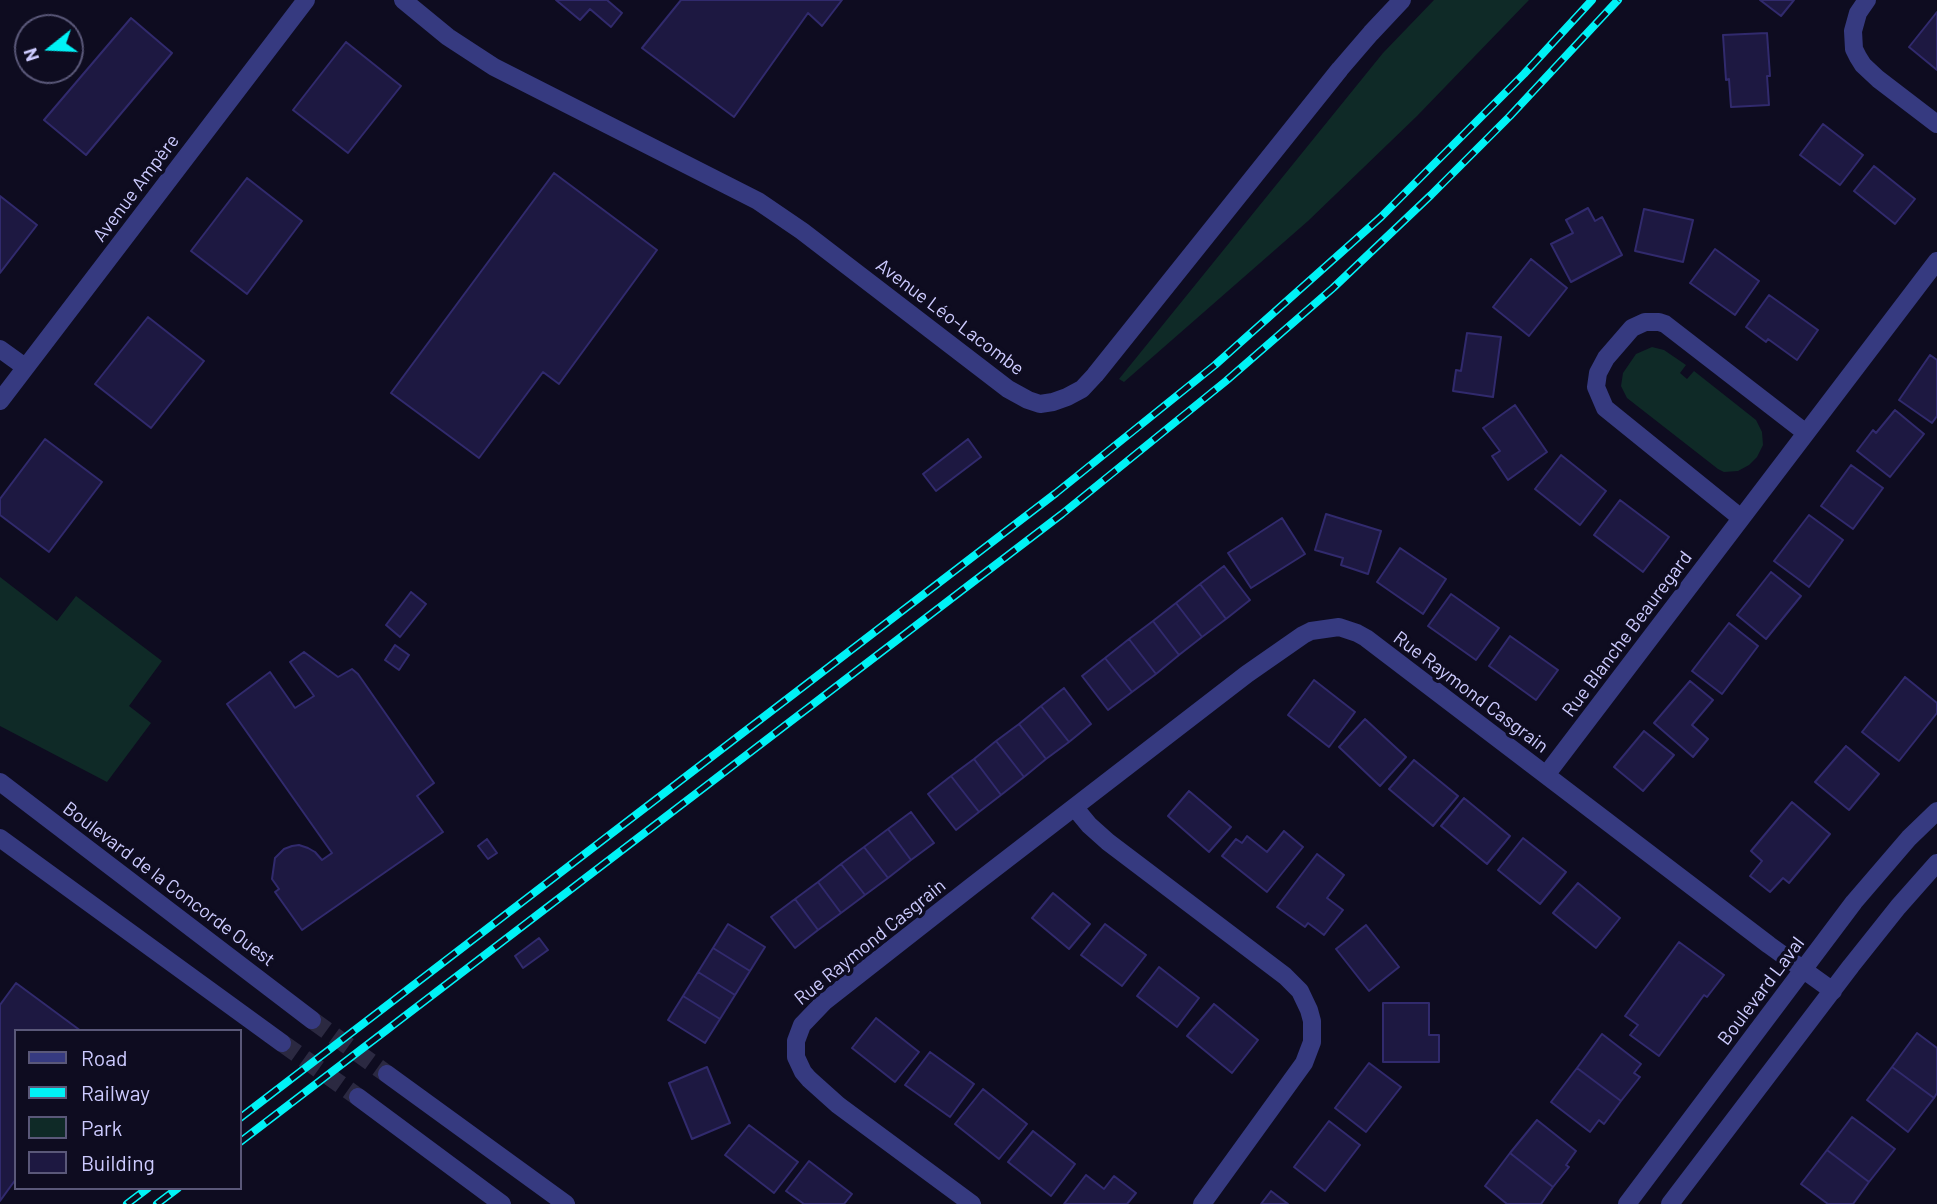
<!DOCTYPE html>
<html>
<head>
<meta charset="utf-8">
<style>
	body { margin:0 }
	#map { position:relative; width:1937px; height:1204px; overflow:hidden; background:#0e0c20; font-family:Barlow,sans-serif }
	canvas { display:block }
	.legend { position:absolute; left:14px; top:1029px; width:228px; height:161px; box-sizing:border-box; background:#0e0c20; border:2px solid #5a5879; margin:0; padding:9px 12px; list-style:none; font-size:21px; color:#cdcbff }
	.legend li { display:flex; align-items:center; gap:14px; height:35px }
	.legend b { width:35px; border:2px solid #5a5879 }
	.north { position:absolute; left:14px; top:14px; width:70px; height:70px; box-sizing:border-box; background:#0e0c20; border:2px solid #5a5879; border-radius:50%; rotate:252deg; font-size:19px; font-weight:700; line-height:28px; text-align:center; color:#cdcbff }
	.north::after { content:''; display:block; margin:auto; width:24px; height:32px; background:#00f2f6; clip-path:polygon(50% 0,100% 100%,50% 72%,0 100%) }
</style>
</head>
<body>
<div id="map">
<canvas width="1937" height="1204"></canvas>
<ul class="legend">
<li><b style="height:9px;background:#363a80"></b>Road</li>
<li><b style="height:9px;background:#00f2f6"></b>Railway</li>
<li><b style="height:19px;background:#0f2a27"></b>Park</li>
<li><b style="height:19px;background:#1d1841"></b>Building</li>
</ul>
<div class="north">N</div>
</div>
<script>
const g = document.querySelector('canvas').getContext('2d');
g.lineJoin = 'round';
function fill(path, color) { g.fillStyle = color; g.fill(path, 'evenodd'); }
const toPath = rows => new Path2D(rows.map(r => 'M' + r).join(''));
function trace(path, color, width, dash) { g.strokeStyle = color; g.lineWidth = width; g.lineCap = dash ? 'butt' : 'round'; g.setLineDash(dash || []); g.stroke(path); }
function write(font, color, halo, rows, align = 'center') {
  g.font = font + ' Barlow,sans-serif'; g.lineWidth = 7; g.setLineDash([]); g.textBaseline = 'middle'; g.strokeStyle = halo; g.fillStyle = color; for (const [text, x, y, turn = 0] of rows) {
    g.save(); g.translate(x, y); g.rotate((+turn || 0) * Math.PI / 180); g.textAlign = isNaN(turn) ? turn : align; if (halo) g.strokeText(text, 0, 0); g.fillText(text, 0, 0); g.restore();
  }
}
fill(toPath([
	[1434,0,1529,0,1417,116,1308,221,1124,382,1119,379,1383,53],
	[1652,347,1664,350,1686,365,1680,373,1687,379,1694,371,1756,420,1762,432,1763,445,1757,457,1749,465,1738,471,1724,472,1718,469,1627,398,1621,386,1623,373,1636,354],
	[0,577,57,621,76,596,162,661,129,706,151,723,107,782,0,726]
]), '#0f2a27');
const building = toPath([
	[556,0,607,0,622,13,611,27,590,9,580,20,556,0],
	[681,0,842,0,822,26,808,13,734,117,642,48,681,0],
	[1760,0,1794,0,1781,16,1760,0],
	[1937,12,1937,70,1909,47,1937,12],
	[131,18,172,53,86,155,44,120,131,18],
	[1767,33,1770,76,1767,76,1769,105,1731,107,1729,79,1726,80,1723,35,1767,33],
	[346,42,401,86,348,153,293,110,346,42],
	[1823,124,1863,155,1840,185,1800,155,1823,124],
	[1874,166,1915,199,1895,224,1854,191,1874,166],
	[554,173,657,250,559,384,543,372,479,458,391,393,554,173],
	[247,178,302,221,247,294,191,251,247,178],
	[0,196,37,225,0,273,0,196],
	[1588,208,1595,221,1602,217,1622,255,1571,282,1551,244,1573,233,1566,220,1588,208],
	[1644,209,1693,220,1683,262,1635,251,1644,209],
	[1715,249,1759,281,1735,315,1690,283,1715,249],
	[1531,259,1567,288,1529,336,1493,307,1531,259],
	[1769,295,1818,330,1797,360,1768,339,1766,342,1746,327,1769,295],
	[148,317,204,361,151,428,95,384,148,317],
	[1467,333,1501,337,1493,397,1453,391,1456,370,1461,371,1467,333],
	[1930,355,1937,360,1937,416,1932,423,1899,400,1930,355],
	[1515,405,1547,452,1508,480,1492,456,1500,451,1483,428,1515,405],
	[1895,410,1924,434,1890,477,1857,451,1873,430,1876,433,1895,410],
	[45,439,102,482,49,552,0,515,0,499,45,439],
	[968,439,981,457,936,491,923,474,968,439],
	[1561,455,1606,491,1580,525,1535,489,1561,455],
	[1851,465,1883,488,1853,529,1821,506,1851,465],
	[1620,500,1669,537,1643,572,1594,535,1620,500],
	[1326,514,1381,531,1368,574,1341,565,1343,558,1315,550,1326,514],
	[1809,515,1843,540,1809,587,1774,561,1809,515],
	[1282,518,1305,554,1251,588,1228,553,1282,518],
	[1400,548,1446,579,1423,614,1377,582,1400,548],
	[1224,566,1250,600,1226,619,1200,584,1224,566],
	[1771,572,1801,596,1766,639,1737,615,1771,572],
	[1200,584,1226,619,1202,637,1176,603,1200,584],
	[411,592,426,604,400,637,386,625,411,592],
	[1451,594,1499,628,1476,660,1428,626,1451,594],
	[1176,603,1202,637,1179,655,1153,621,1176,603],
	[1153,621,1179,655,1156,674,1129,639,1153,621],
	[1729,623,1758,646,1722,694,1692,671,1729,623],
	[1510,636,1558,670,1536,700,1489,666,1510,636],
	[1129,639,1156,674,1132,692,1105,658,1129,639],
	[395,645,409,655,399,670,385,660,395,645],
	[304,652,338,677,352,669,358,674,434,783,417,796,443,832,302,930,275,892,279,889,272,879,275,858,284,849,292,846,299,845,308,848,315,852,322,860,332,853,227,704,270,672,295,708,314,696,290,662,304,652],
	[1105,658,1132,692,1108,710,1082,676,1105,658],
	[1905,677,1937,703,1937,713,1899,761,1862,732,1905,677],
	[1314,680,1355,712,1329,747,1288,715,1314,680],
	[1690,681,1713,700,1692,725,1708,739,1693,757,1654,723,1690,681],
	[1064,688,1091,724,1069,742,1041,706,1064,688],
	[1041,706,1069,742,1046,759,1019,724,1041,706],
	[1365,719,1406,757,1380,786,1339,747,1365,719],
	[1019,724,1046,759,1024,777,996,741,1019,724],
	[1644,731,1674,755,1643,791,1614,767,1644,731],
	[996,741,1024,777,1001,795,974,759,996,741],
	[1846,746,1879,774,1849,810,1815,782,1846,746],
	[974,759,1001,795,979,812,951,776,974,759],
	[1414,760,1458,796,1433,826,1389,789,1414,760],
	[951,776,979,812,956,830,928,794,951,776],
	[1189,791,1231,827,1209,852,1168,816,1189,791],
	[1464,798,1510,836,1487,864,1441,826,1464,798],
	[1792,802,1830,834,1789,883,1783,878,1770,892,1750,876,1762,861,1751,851,1792,802],
	[911,812,934,843,911,860,888,829,911,812],
	[888,829,911,860,888,878,864,847,888,829],
	[1284,831,1303,847,1267,892,1222,856,1236,839,1242,843,1247,836,1267,852,1284,831],
	[1523,838,1566,872,1540,904,1498,870,1523,838],
	[487,839,497,853,488,859,478,846,487,839],
	[864,847,888,878,865,895,841,864,864,847],
	[1317,854,1344,875,1327,898,1343,910,1324,935,1308,923,1305,927,1277,907,1317,854],
	[841,864,865,895,841,913,818,882,841,864],
	[818,882,841,913,818,930,795,899,818,882],
	[1578,883,1620,918,1596,948,1553,913,1578,883],
	[1053,893,1090,924,1069,949,1032,918,1053,893],
	[795,899,818,930,795,948,771,917,795,899],
	[728,924,765,947,750,971,713,948,728,924],
	[1105,924,1146,955,1122,986,1081,955,1105,924],
	[1366,925,1399,967,1369,991,1336,949,1366,925],
	[539,938,548,950,523,968,515,956,539,938],
	[1679,942,1724,975,1707,997,1704,995,1659,1056,1630,1035,1638,1025,1625,1016,1679,942],
	[713,948,750,971,735,995,698,972,713,948],
	[1159,967,1199,998,1177,1027,1137,996,1159,967],
	[698,972,735,995,720,1019,683,996,698,972],
	[16,983,81,1031,16,1031,16,1179,0,1201,0,1005,16,983],
	[683,996,720,1019,705,1043,668,1020,683,996],
	[1383,1003,1429,1003,1429,1035,1439,1035,1439,1062,1383,1062,1383,1003],
	[1214,1004,1258,1040,1232,1073,1187,1036,1214,1004],
	[876,1018,919,1052,895,1082,852,1048,876,1018],
	[1917,1033,1937,1048,1937,1093,1934,1098,1892,1067,1917,1033],
	[1602,1034,1641,1064,1634,1073,1640,1077,1621,1101,1577,1068,1602,1034],
	[930,1052,974,1084,950,1117,905,1085,930,1052],
	[1369,1063,1401,1087,1366,1132,1335,1108,1369,1063],
	[707,1067,730,1123,692,1139,669,1083,707,1067],
	[1892,1067,1934,1098,1908,1132,1867,1100,1892,1067],
	[1577,1068,1621,1101,1604,1124,1599,1120,1590,1132,1551,1102,1577,1068],
	[983,1089,1027,1124,999,1159,955,1124,983,1089],
	[1852,1117,1895,1149,1869,1182,1827,1150,1852,1117],
	[1537,1120,1576,1151,1566,1165,1569,1167,1553,1187,1510,1153,1537,1120],
	[1329,1121,1360,1145,1325,1191,1294,1167,1329,1121],
	[749,1125,798,1162,774,1193,725,1155,749,1125],
	[1033,1131,1075,1164,1051,1196,1008,1162,1033,1131],
	[1827,1150,1869,1182,1853,1204,1828,1204,1801,1184,1827,1150],
	[1510,1153,1553,1187,1541,1204,1507,1204,1485,1186,1510,1153],
	[809,1161,852,1194,844,1204,804,1204,786,1191,809,1161],
	[1086,1175,1104,1189,1114,1176,1136,1193,1127,1204,1064,1204,1086,1175],
	[1271,1191,1288,1204,1261,1204,1271,1191]
]);
fill(building, '#1d1841');
trace(building, '#312a6d', 2);
trace(toPath([
	[312,1020,387,1074],
	[282,1043,358,1097]
]), '#2b2941', 18, [18, 9]);
trace(toPath([
	[403,0,448,37,494,67,758,201,802,231,1008,389,1028,400,1040,404,1053,402,1067,397,1082,389,1095,375,1340,69,1371,33,1402,0],
	[1867,0,1858,13,1853,31,1854,49,1858,57,1863,65,1878,79,1937,124],
	[0,349,25,367],
	[0,401,306,0],
	[1741,518,1605,408,1596,387,1598,373,1606,358,1632,328,1645,322,1659,322,1665,324,1806,433],
	[1546,775,1937,261],
	[0,782,312,1020],
	[1075,808,1089,825,1108,842,1285,976,1300,991,1309,1010,1312,1021,1312,1042,1304,1063,1202,1204],
	[0,838,282,1043],
	[387,1074,566,1204],
	[358,1097,502,1204],
	[972,1204,838,1105,809,1079,803,1072,796,1057,796,1041,802,1025,824,1002,972,886,1247,674,1303,635,1311,631,1339,627,1357,633,1366,638,1769,945,1833,991],
	[1627,1204,1854,902,1909,838,1937,811],
	[1670,1204,1851,966,1898,907,1937,863]
]), '#363a80', 18);
const rail = toPath([
	[240,1118,1056,493,1215,365,1381,217,1524,74,1592,0],
	[240,1142,1062,514,1226,381,1333,288,1431,195,1510,116,1618,0],
	[127,1204,148,1188],
	[157,1204,178,1188]
]);
trace(rail, '#00f2f6', 8);
trace(rail, '#0e0c20', 5, [16]);
write('19px', '#cdcbff', '#0e0c20', [
	["Avenue Ampère",136,188,-53],
	["Avenue Léo-Lacombe",950,317,37],
	["Rue Blanche Beauregard",1627,634,-53],
	["Rue Raymond Casgrain",1471,692,37],
	["Boulevard de la Concorde Ouest",169,884,37],
	["Rue Raymond Casgrain",870,942,-39],
	["Boulevard Laval",1761,991,-53]
]);
</script>
</body>
</html>
